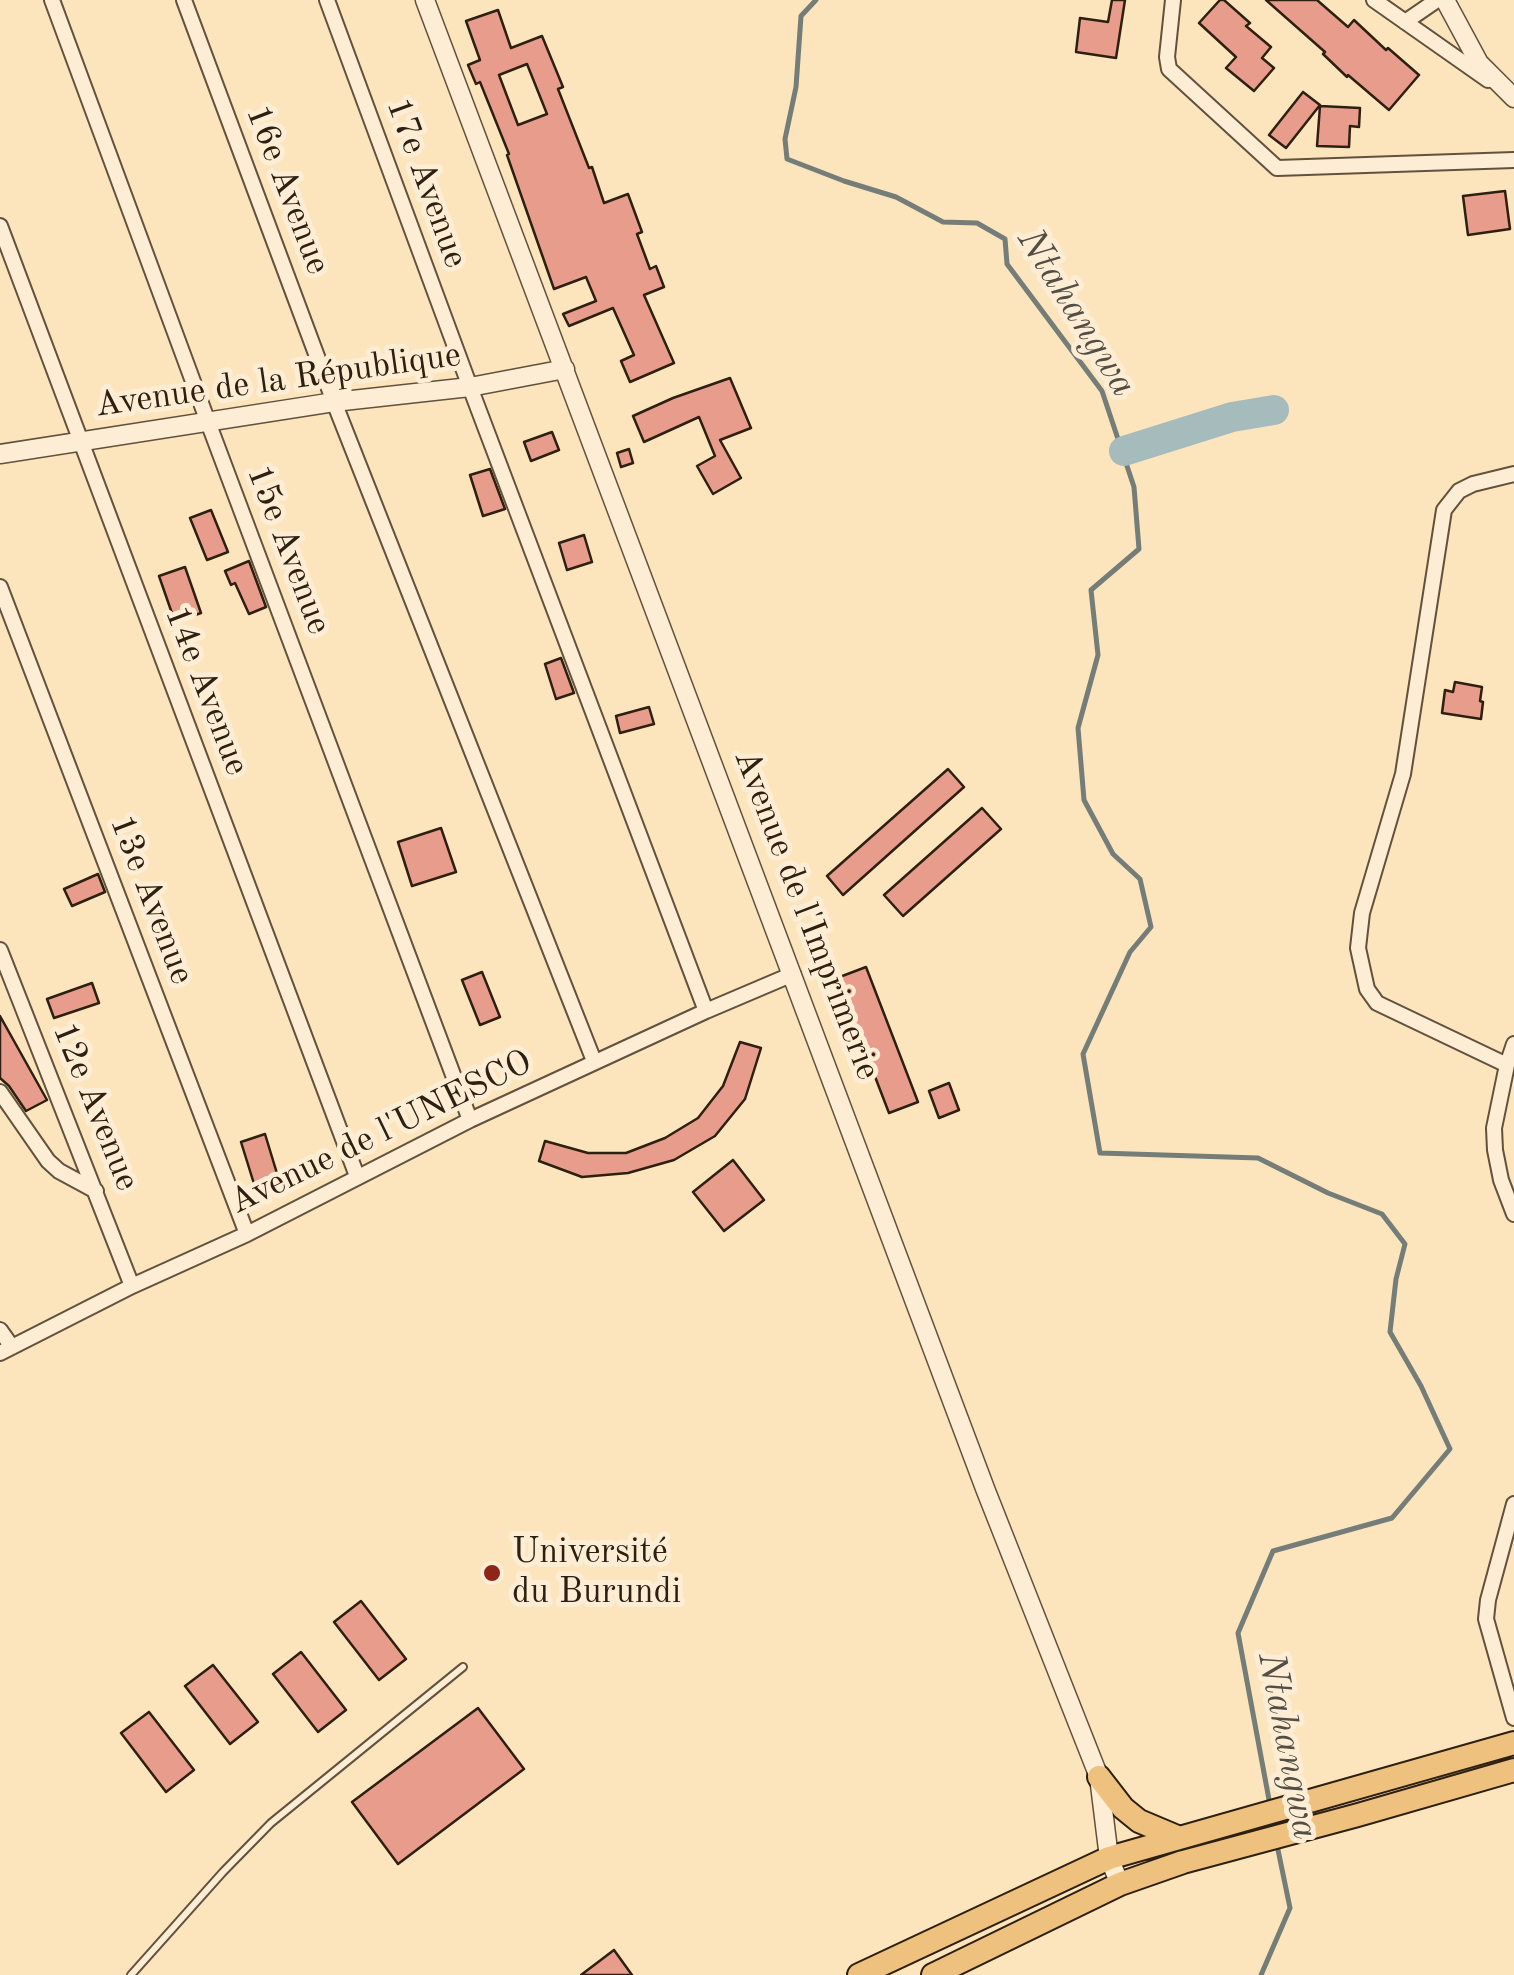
<!DOCTYPE html>
<html>
<head>
<meta charset="utf-8">
<style>
	body { margin:0 }
	canvas { display:block; background:#fce4bd }
</style>
</head>
<body>
<canvas width="1514" height="1975"></canvas>
<script>
const g = document.querySelector('canvas').getContext('2d');
g.lineJoin = 'round';
const toPath = rows => new Path2D(rows.map(r => 'M' + r).join(''));
function trace(path, color, width, dash) { g.strokeStyle = color; g.lineWidth = width; g.lineCap = dash ? 'butt' : 'round'; g.setLineDash(dash || []); g.stroke(path); }
function fill(path, color) { g.fillStyle = color; g.fill(path, 'evenodd'); }
function write(font, color, halo, rows, align = 'center') {
  g.font = font + ' "Old Standard TT",serif'; g.lineWidth = 10; g.setLineDash([]); g.textBaseline = 'middle'; g.strokeStyle = halo; g.fillStyle = color; for (const [text, x, y, turn = 0] of rows) {
    g.save(); g.translate(x, y); g.rotate((+turn || 0) * Math.PI / 180); g.textAlign = isNaN(turn) ? turn : align; if (halo) g.strokeText(text, 0, 0); g.fillText(text, 0, 0); g.restore();
  }
}
trace(toPath([
	[816,0,801,16,796,87,785,139,787,159,844,181,896,197,943,222,977,223,1005,239,1007,264,1102,391,1134,487,1139,549,1091,590,1098,655,1078,728,1084,800,1113,854,1140,879,1151,927,1130,952,1083,1054,1100,1153,1258,1158,1328,1193,1382,1214,1405,1244,1396,1279,1390,1332,1421,1386,1450,1449,1392,1518,1273,1551,1238,1633,1270,1805],
	[1261,1975,1290,1908,1277,1845]
]), '#757d78', 5);
trace(toPath([
	[1124,451,1232,417,1274,410]
]), '#a5bbbc', 30);
const building = toPath([
	[1112,0,1125,0,1116,58,1076,52,1080,18,1108,22,1112,0],
	[1220,0,1224,0,1250,23,1246,26,1271,47,1262,58,1274,68,1254,91,1226,68,1236,57,1199,23,1220,0],
	[1266,0,1317,0,1348,27,1354,20,1386,50,1388,48,1419,75,1389,110,1348,75,1347,77,1323,54,1325,52,1266,0],
	[498,10,511,48,542,36,563,87,558,89,589,168,592,167,604,203,628,194,642,232,637,234,650,269,656,266,664,287,644,295,674,363,630,382,621,361,634,355,613,308,569,326,563,314,596,301,586,277,554,289,507,155,509,154,480,82,476,84,468,65,480,60,466,21,498,10],
	[527,64,547,114,518,125,499,75,527,64],
	[1303,92,1320,105,1286,148,1269,135,1303,92],
	[1320,106,1360,108,1359,127,1350,126,1349,147,1317,146,1320,106],
	[1505,191,1510,229,1468,235,1463,196,1505,191],
	[730,378,751,428,720,440,741,478,713,494,697,466,715,456,699,417,644,442,633,416,673,398,730,378],
	[552,432,559,450,531,461,524,442,552,432],
	[629,449,633,463,621,467,617,453,629,449],
	[490,469,505,509,483,516,470,475,490,469],
	[211,510,228,552,207,560,190,518,211,510],
	[584,535,592,562,567,570,559,543,584,535],
	[249,561,266,607,249,614,235,583,231,585,225,571,249,561],
	[185,567,201,613,175,622,159,576,185,567],
	[561,658,574,693,556,699,545,664,561,658],
	[1455,682,1482,687,1480,701,1483,702,1481,719,1442,713,1445,690,1453,692,1455,682],
	[649,707,654,724,620,733,616,716,649,707],
	[948,769,964,787,843,895,827,876,948,769],
	[982,808,1001,829,903,916,884,895,982,808],
	[441,828,456,872,412,886,398,842,441,828],
	[98,874,105,892,72,906,64,889,98,874],
	[866,967,918,1102,889,1113,837,978,866,967],
	[482,972,500,1017,480,1025,462,980,482,972],
	[92,983,99,1003,54,1018,47,999,92,983],
	[0,1016,47,1100,26,1111,9,1086,0,1078,0,1016],
	[740,1042,761,1048,745,1099,715,1136,674,1160,628,1173,582,1177,539,1161,545,1141,588,1153,626,1153,665,1138,698,1118,723,1086,740,1042],
	[949,1083,959,1110,939,1118,929,1091,949,1083],
	[265,1134,279,1180,255,1187,241,1142,265,1134],
	[733,1160,764,1200,724,1231,693,1192,733,1160],
	[361,1601,406,1659,379,1680,334,1622,361,1601],
	[301,1652,346,1710,318,1732,273,1674,301,1652],
	[213,1665,258,1722,230,1744,185,1686,213,1665],
	[478,1708,524,1769,398,1864,352,1802,478,1708],
	[149,1712,194,1770,166,1792,121,1733,149,1712],
	[614,1950,632,1975,581,1975,614,1950]
]);
fill(building, '#e89c8c');
trace(building, '#2e2011', 2.5);
const service = toPath([
	[131,1975,223,1872,271,1823,463,1667]
]);
const minor = toPath([
	[52,0,208,422,470,1120],
	[184,0,334,402,594,1061],
	[327,0,470,387,706,1011],
	[1173,0,1167,57,1169,69,1277,168,1514,160],
	[1374,0,1488,80],
	[1405,22,1437,0],
	[0,226,357,1176],
	[0,587,247,1234],
	[0,950,132,1286],
	[1514,1044,1507,1065,1494,1128,1495,1150,1501,1180,1514,1214],
	[1507,1065,1377,1003,1367,989,1358,948,1362,913,1403,774,1444,510,1459,491,1473,484,1514,474],
	[0,1092,48,1161,59,1171,96,1191],
	[0,1330,12,1347],
	[0,1353,132,1286,247,1234,470,1120,706,1011,793,974],
	[1514,1504,1488,1600,1486,1619,1514,1718]
]);
const tertiary = toPath([
	[425,0,986,1491,1099,1777,1109,1858,1120,1884],
	[1445,0,1479,63,1514,98],
	[0,454,334,402,470,387,565,369]
]);
const primary = toPath([
	[1099,1777,1123,1808,1139,1821,1177,1837],
	[859,1975,1109,1858,1514,1743],
	[933,1975,1120,1884,1183,1862,1358,1815,1514,1770]
]);
trace(service, '#62513c', 10);
trace(minor, '#62513c', 18);
trace(tertiary, '#62513c', 21);
trace(primary, '#2e2011', 26);
trace(service, '#fdedd4', 6);
trace(minor, '#fdedd4', 14);
trace(tertiary, '#fdedd4', 18);
trace(primary, '#eec27e', 22);
for (const [x, y, r, color] of [
	[492,1573,10,"#8f2418"]
]) { const dot = new Path2D(); dot.arc(x, y, r, 0, 2 * Math.PI); g.fillStyle = color; g.fill(dot); trace(dot, '#fdedd4', 4); }
write('35px', '#2e2011', '#fdedd4', [
	["17e Avenue",426,183,70],
	["16e Avenue",287,190,69],
	["Avenue de la République",278,381,-8],
	["15e Avenue",288,550,69],
	["14e Avenue",206,691,69],
	["13e Avenue",151,900,69],
	["Avenue de l'Imprimerie",806,915,69],
	["12e Avenue",95,1107,68],
	["Avenue de l'UNESCO",381,1133,-26]
]);
write('35px', '#2e2011', '#fdedd4', [
	["Université",512,1553],
	["du Burundi",512,1593]
], 'left');
write('italic 38px', '#524e44', '#fdedd4', [
	["Ntahangwa",1076,313,58],
	["Ntahangwa",1287,1746,79]
]);
</script>
</body>
</html>
